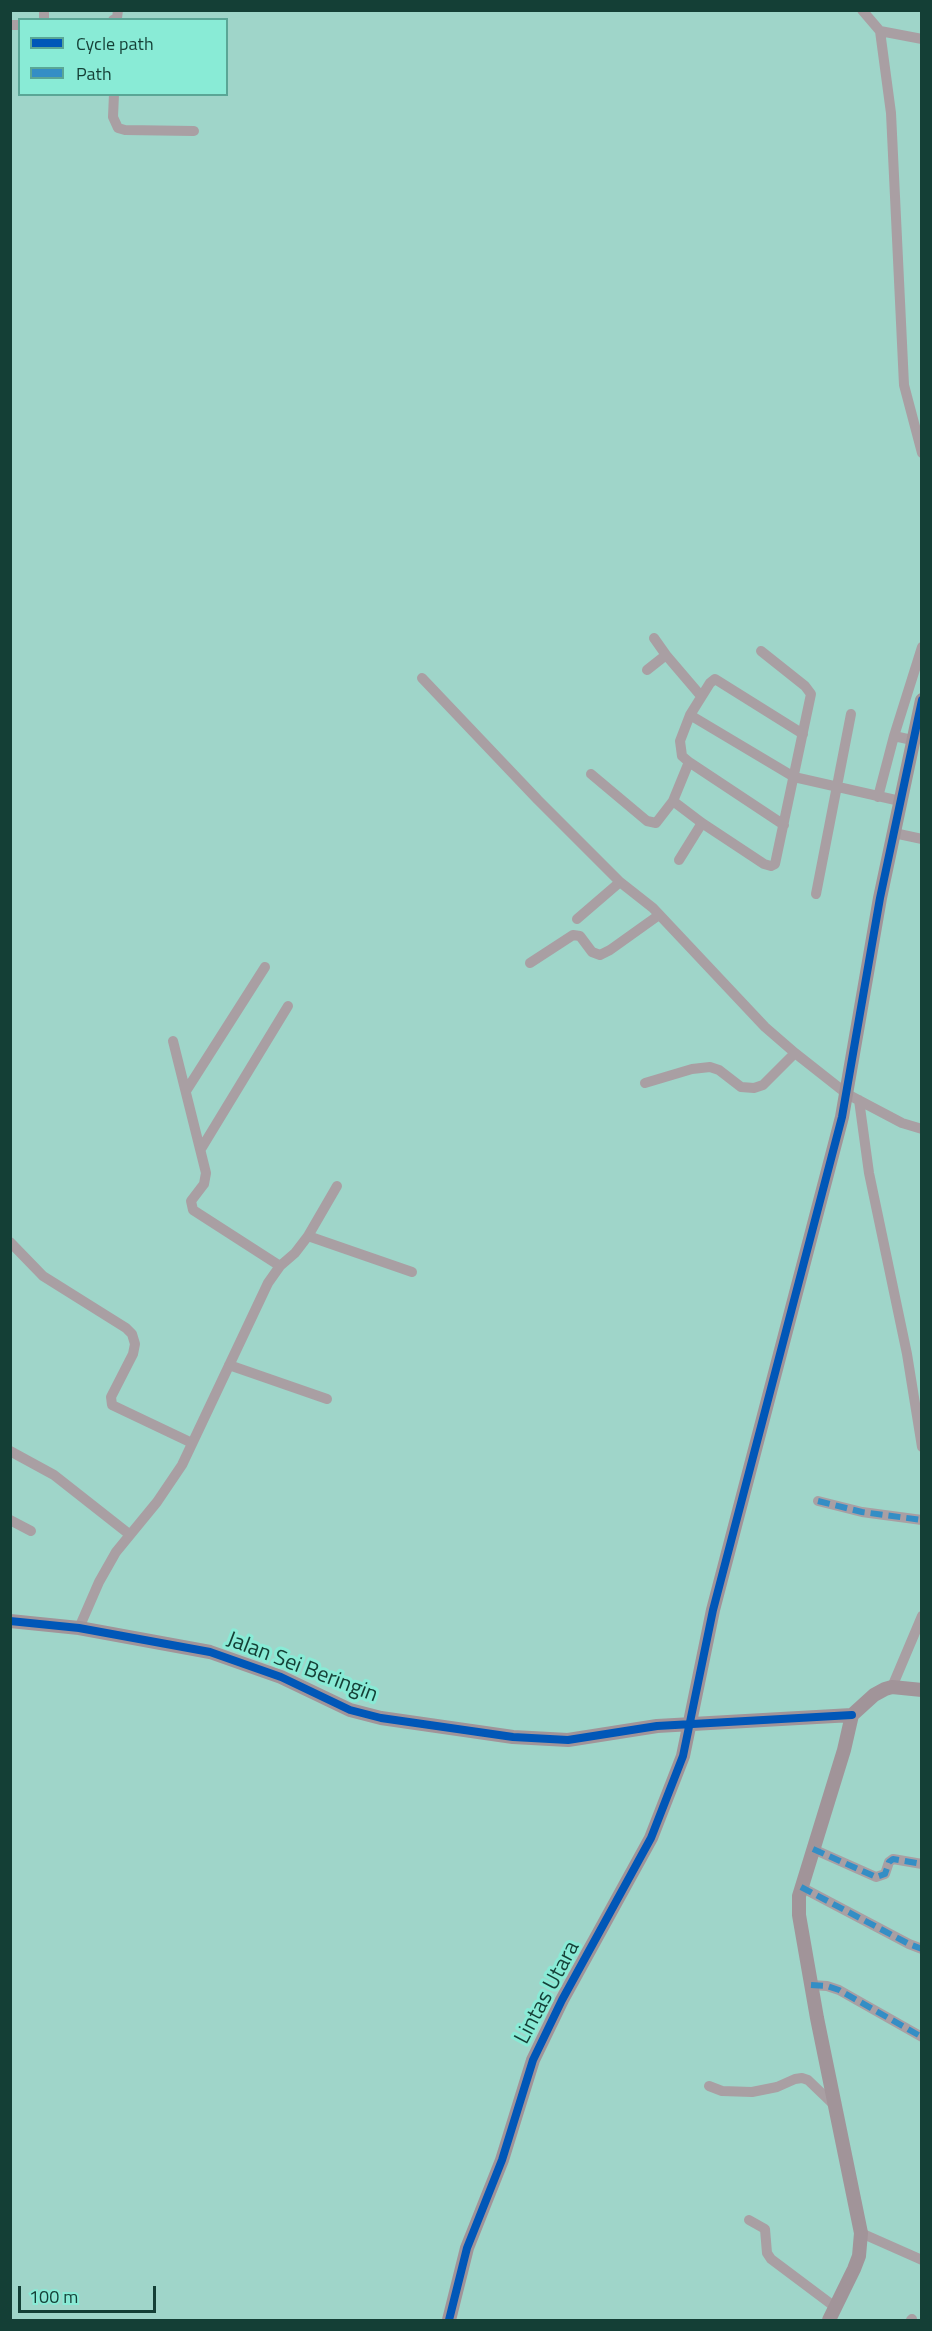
<!DOCTYPE html>
<html>
<head>
<meta charset="utf-8">
<style>
	body { margin:0 }
	#map { position:relative; width:932px; height:2331px; overflow:hidden; background:#9fd5c9; font-family:"Titillium Web",sans-serif }
	canvas { display:block }
	.frame { position:absolute; inset:0; border:12px solid #143f36; pointer-events:none }
	.legend { position:absolute; left:18px; top:18px; width:210px; height:78px; box-sizing:border-box; background:#89ebd6; border:2px solid #5aa696; margin:0; padding:8px 10px; list-style:none; font-size:18px; color:#143f36 }
	.legend li { display:flex; align-items:center; gap:12px; height:30px }
	.legend b { width:30px; border:2px solid #5aa696 }
	.scale { position:absolute; left:18px; top:2286px; width:138px; height:27px; box-sizing:border-box; border:3px solid #143f36; border-top:0; padding-left:8px; font-size:18px; line-height:21px; white-space:nowrap; color:#143f36; -webkit-text-stroke:4px #89ebd6; paint-order:stroke }
</style>
</head>
<body>
<div id="map">
<canvas width="932" height="2331"></canvas>
<div class="frame"></div>
<ul class="legend">
<li><b style="height:8px;background:#0057b8"></b>Cycle path</li>
<li><b style="height:8px;background:#348ec5"></b>Path</li>
</ul>
<div class="scale">100 m</div>
</div>
<script>
const g = document.querySelector('canvas').getContext('2d');
g.lineJoin = 'round';
const toPath = rows => new Path2D(rows.map(r => 'M' + r).join(''));
function trace(path, color, width, dash) { g.strokeStyle = color; g.lineWidth = width; g.lineCap = dash ? 'butt' : 'round'; g.setLineDash(dash || []); g.stroke(path); }
function write(font, color, halo, rows, align = 'center') {
  g.font = font + ' "Titillium Web",sans-serif'; g.lineWidth = 6; g.setLineDash([]); g.textBaseline = 'middle'; g.strokeStyle = halo; g.fillStyle = color; for (const [text, x, y, turn = 0] of rows) {
    g.save(); g.translate(x, y); g.rotate((+turn || 0) * Math.PI / 180); g.textAlign = isNaN(turn) ? turn : align; if (halo) g.strokeText(text, 0, 0); g.fillText(text, 0, 0); g.restore();
  }
}
trace(toPath([
	[44,10,44,20],
	[862,10,880,31,922,39],
	[113,20,117,18,118,10],
	[10,25,20,25],
	[880,31,891,113,904,385,922,453],
	[114,94,113,117,118,128,125,130,194,131],
	[654,638,666,655],
	[647,670,666,655,701,696],
	[422,678,538,800,620,882],
	[690,715,794,777,900,801],
	[894,736,922,647],
	[591,774,647,821,656,823,673,801,689,762],
	[878,797,894,736,912,740],
	[673,801,702,823,764,864,771,866,775,864,811,694,805,686,761,651],
	[784,825,689,762,682,756,680,741,690,715,710,683,715,679,803,734],
	[894,833,922,839],
	[679,860,702,823],
	[816,894,851,714],
	[577,919,620,882,653,908,765,1027,795,1053,847,1094,902,1123,922,1129],
	[530,963,573,935,580,936,592,952,600,955,610,950,659,915],
	[645,1083,692,1069,710,1067,719,1070,741,1087,754,1088,763,1085,795,1053],
	[186,1091,265,967],
	[859,1100,869,1173,907,1354,922,1447],
	[201,1149,288,1006],
	[308,1236,412,1272],
	[10,1242,43,1276,126,1328,132,1334,135,1344,133,1354,111,1397,112,1405,192,1443],
	[280,1266,295,1253,308,1236,337,1186],
	[229,1365,327,1399],
	[10,1451,54,1475,129,1534],
	[818,1501,862,1512,922,1520],
	[10,1520,31,1531],
	[79,1628,99,1582,116,1552,157,1502,182,1465,268,1283,280,1266,193,1210,191,1201,204,1184,206,1173,173,1041],
	[892,1687,922,1616],
	[813,1849,876,1877,885,1874,889,1862,893,1859,922,1864],
	[801,1887,909,1944,922,1949],
	[811,1985,827,1986,839,1990,922,2037],
	[709,2086,722,2091,752,2092,777,2087,795,2079,802,2078,808,2080,833,2104],
	[749,2220,765,2229,767,2253,771,2259,835,2307],
	[861,2233,922,2260],
	[911,2320,912,2319]
]), '#a99fa3', 10);
trace(toPath([
	[10,1621,79,1628,210,1652,281,1677,350,1710,381,1718,513,1737,568,1740,657,1726,852,1715],
	[449,2320,467,2248,502,2160,533,2060,562,2000,651,1838,683,1756,713,1610,842,1117,880,898,922,700],
	[829,2320,854,2269,859,2256,861,2233,817,2018,799,1915,799,1896,844,1750,852,1715,874,1695,885,1689,892,1687,922,1690]
]), '#a19499', 14);
trace(toPath([
	[818,1501,862,1512,922,1520],
	[813,1849,876,1877,885,1874,889,1862,893,1859,922,1864],
	[801,1887,909,1944,922,1949],
	[811,1985,827,1986,839,1990,922,2037]
]), '#348ec5', 6, [12, 6]);
trace(toPath([
	[10,1621,79,1628,210,1652,281,1677,350,1710,381,1718,513,1737,568,1740,657,1726,852,1715],
	[449,2320,467,2248,502,2160,533,2060,562,2000,651,1838,683,1756,713,1610,842,1117,880,898,922,700]
]), '#0057b8', 8);
write('22px', '#143f36', '#89ebd6', [
	["Jalan Sei Beringin",302,1668,21],
	["Lintas Utara",548,1993,-62]
]);
</script>
</body>
</html>
